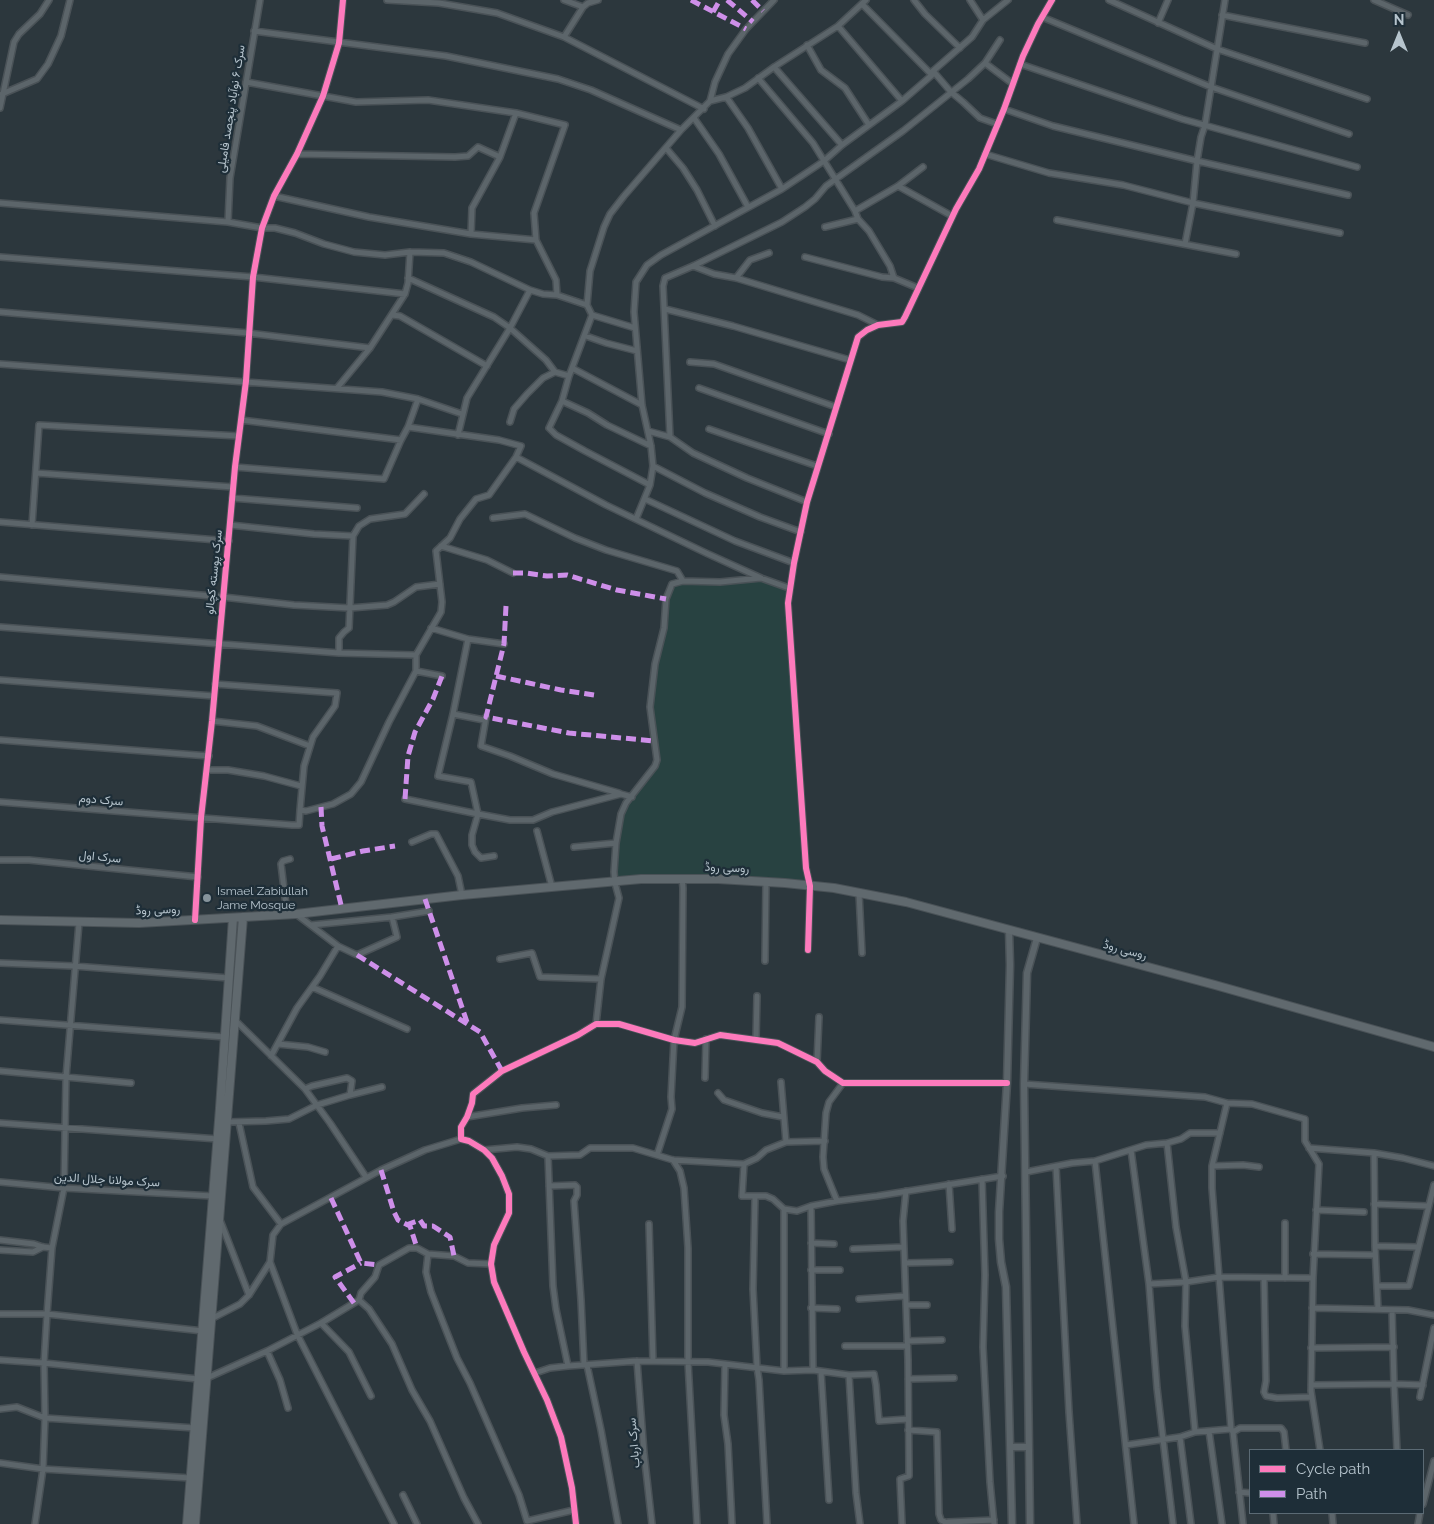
<!DOCTYPE html>
<html>
<head>
<meta charset="utf-8">
<style>
	body { margin:0 }
	#map { position:relative; width:1434px; height:1524px; overflow:hidden; background:#2c373d; font-family:Raleway,sans-serif }
	canvas { display:block }
	.legend { position:absolute; left:1249px; top:1449px; width:175px; height:65px; box-sizing:border-box; background:#1e2e38; border:1px solid #5b6a74; margin:0; padding:6px 9px; list-style:none; font-size:15px; color:#b6c4cd }
	.legend li { display:flex; align-items:center; gap:10px; height:25px }
	.legend b { width:25px; border:1px solid #5b6a74 }
	.north { position:absolute; left:1374px; top:10px; width:50px; height:50px; -webkit-text-stroke:4px #1e2e38; paint-order:stroke; rotate:0deg; font-size:14px; font-weight:700; line-height:20px; text-align:center; color:#b6c4cd }
	.north::after { content:''; display:block; margin:auto; width:18px; height:22px; background:#b6c4cd; clip-path:polygon(50% 0,100% 100%,50% 72%,0 100%) }
</style>
</head>
<body>
<div id="map">
<canvas width="1434" height="1524"></canvas>
<ul class="legend">
<li><b style="height:6px;background:#fd7abc"></b>Cycle path</li>
<li><b style="height:6px;background:#ce8fe9"></b>Path</li>
</ul>
<div class="north">N</div>
</div>
<script>
const g = document.querySelector('canvas').getContext('2d');
g.lineJoin = 'round';
function fill(path, color) { g.fillStyle = color; g.fill(path, 'evenodd'); }
const toPath = rows => new Path2D(rows.map(r => 'M' + r).join(''));
function trace(path, color, width, dash) { g.strokeStyle = color; g.lineWidth = width; g.lineCap = dash ? 'butt' : 'round'; g.setLineDash(dash || []); g.stroke(path); }
function write(font, color, halo, rows, align = 'center') {
  g.font = font + ' Raleway,Vazirmatn,sans-serif'; g.lineWidth = 4.5; g.setLineDash([]); g.textBaseline = 'middle'; g.strokeStyle = halo; g.fillStyle = color; for (const [text, x, y, turn = 0] of rows) {
    g.save(); g.translate(x, y); g.rotate((+turn || 0) * Math.PI / 180); g.textAlign = isNaN(turn) ? turn : align; if (halo) g.strokeText(text, 0, 0); g.fillText(text, 0, 0); g.restore();
  }
}
fill(toPath([
	[761,578,789,588,810,886,766,881,615,883,616,843,626,803,655,766,650,707,652,681,664,628,666,599,672,584]
]), '#284241');
const minor = toPath([
	[387,0,439,3,497,13,564,37,704,109],
	[564,0,583,7],
	[914,0,925,14,960,48],
	[970,0,983,20],
	[1109,0,1217,49,1367,99],
	[1374,0,1408,15],
	[862,4,932,75],
	[1222,15,1365,43],
	[1042,17,1211,87,1349,134],
	[1158,23,1168,0],
	[838,26,902,101],
	[254,31,446,56,558,79,591,90,681,130],
	[564,37,583,7,588,3,598,0],
	[807,45,821,70,845,88,869,125],
	[985,63,1013,84],
	[1020,64,1182,119,1357,167],
	[774,67,842,145],
	[933,71,951,92,963,102,980,118,997,124],
	[758,78,813,143,855,211,858,219,869,231,890,266,894,278],
	[246,82,356,102,428,100,516,113,565,125,534,213,536,240,556,280,557,295],
	[2,94,37,79,48,64,61,36,70,0],
	[724,98,727,98,748,128,782,189],
	[710,101,726,97,745,88,774,67,838,26,866,0],
	[0,108,14,42,19,34,40,14,49,0],
	[1004,109,1053,126,1197,161,1348,195],
	[694,118,719,154,748,207],
	[666,148,683,168,697,190,715,226],
	[297,154,455,157,468,156,478,147,500,157],
	[985,154,1049,173,1123,185,1193,203,1340,233],
	[898,186,952,216],
	[274,196,369,217,471,234,536,240],
	[0,203,228,222,262,228,275,228,295,233,324,244,354,252,385,255,410,252,444,253,471,262,530,290,543,294,557,295,587,305],
	[855,211,898,186,923,167],
	[1057,220,1236,254],
	[228,222,230,178,260,0],
	[825,227,858,219],
	[471,234,472,208,500,157,516,113],
	[1185,244,1193,203,1197,161,1201,137,1205,125,1225,0],
	[0,257,253,277,405,294],
	[805,257,882,277,894,278,918,288],
	[693,266,714,274,736,278,858,315,878,325],
	[408,278,494,317,510,328,546,360,555,372,569,376],
	[736,278,750,260,769,253],
	[665,309,733,326,850,360],
	[0,312,248,333,370,348],
	[392,315,400,316,487,366],
	[592,315,635,328],
	[586,336,606,343,637,351],
	[690,362,714,364,836,407],
	[0,364,382,392,418,399,462,414],
	[572,368,642,405],
	[337,388,370,348,405,294,408,283,410,252],
	[699,388,829,434],
	[562,401,588,413,607,425,651,446],
	[241,420,401,440],
	[510,422,514,409,527,394,543,378,555,372],
	[709,429,817,466],
	[648,431,670,437,693,453,747,478,807,502],
	[458,435,467,398,510,328,530,290],
	[670,437,663,286,665,278,693,266,782,222,805,207,815,199,826,186,903,131,968,79,985,63,1000,40],
	[516,457,606,505,706,553,761,578,789,588],
	[653,466,705,493,760,517,801,532],
	[235,467,384,479,401,440,408,427,418,399],
	[36,473,233,487],
	[650,485,585,451,556,435,549,428,562,401,569,376,592,315,587,305,590,271,604,227,610,214,624,196,681,130,710,101,715,82,728,54,746,29,774,0],
	[232,498,357,508],
	[645,499,735,541,794,563],
	[493,518,525,514,575,538,606,550,677,571,683,581],
	[636,519,650,485,653,466,651,446,642,405,634,312,636,282,647,265,661,255,782,189,824,161,842,145,902,101,932,75,933,71,972,37,983,20,1008,0],
	[0,522,229,541],
	[32,525,39,425,239,436],
	[230,525,314,534,353,536],
	[441,546,487,560,513,573],
	[0,577,223,597,294,605,350,608,387,605,394,602,416,587,440,584],
	[0,627,339,653,416,655],
	[431,628,468,639,504,644],
	[468,639,453,714,438,776,471,782,478,814,510,820,533,820,552,812,621,794,632,797],
	[339,653,339,638,344,632,349,628,353,536,359,526,370,519,405,514,424,494],
	[416,671,442,676],
	[0,680,214,696],
	[215,684,337,693,335,706,313,737,304,766,300,810,306,811,333,804,351,794,361,782,389,722,416,671,416,655,441,612,442,602,436,551,450,538,460,519,476,499,489,495,516,457,521,446,499,440,408,427],
	[453,714,484,720],
	[486,717,481,746,510,756,553,774,619,793],
	[212,721,257,726,310,746],
	[0,740,209,756],
	[208,770,228,770,264,776,301,786],
	[405,799,478,814,472,835,472,845,475,852,481,858,494,856],
	[0,802,292,825,299,825,300,810],
	[537,831,552,887],
	[412,842,431,834,436,834,458,876,462,895],
	[574,847,616,843],
	[0,860,29,860,198,877],
	[859,893,862,953],
	[287,914,281,864,283,861,290,859],
	[296,914,338,946,357,955,397,937,392,917],
	[195,920,201,818,212,721,235,467,246,381,253,277,262,228,274,196,297,154,323,96,339,43,343,0],
	[311,925,392,917,429,911],
	[808,950,810,886,806,868,788,603,794,563,807,502,858,337,867,330,878,325,902,322,905,317,956,209,979,169,1004,109,1023,56,1038,24,1052,0],
	[500,959,532,953,540,977,601,979],
	[765,961,766,881],
	[0,963,74,966,229,978],
	[312,987,407,1029],
	[0,1020,225,1037],
	[235,1020,305,1089,330,1123,366,1177],
	[596,1024,601,979,619,898,615,883,614,872,616,843,621,814,626,803,655,766,657,760,650,707,655,664,664,628,666,599,672,584,683,581,720,582,761,578],
	[756,1039,757,996],
	[278,1044,308,1047,325,1052],
	[271,1056,297,1008,320,976,338,946],
	[817,1062,819,1017],
	[0,1071,131,1083],
	[705,1078,706,1039],
	[781,1082,786,1142],
	[1024,1084,1205,1097,1227,1103,1252,1104,1305,1119,1305,1141,1319,1164,1313,1278,1311,1391,1320,1450],
	[305,1089,312,1086,347,1078,352,1081,350,1095],
	[718,1093,724,1100,762,1113,783,1117],
	[1227,1103,1212,1166,1212,1188,1231,1429,1233,1432,1243,1524],
	[467,1117,522,1108,556,1105],
	[228,1122,266,1121,289,1119,317,1105,350,1095,382,1087],
	[0,1123,218,1139],
	[239,1123,253,1187,281,1224],
	[1167,1143,1176,1227,1186,1282,1185,1326,1195,1432],
	[1309,1148,1374,1153,1403,1158,1434,1166],
	[484,1150,517,1147,531,1149,548,1156,580,1155,590,1148,633,1148,673,1160,744,1164,757,1158,766,1150,786,1142,825,1141],
	[1131,1150,1149,1284,1157,1388,1173,1524],
	[1374,1153,1375,1246,1378,1309],
	[657,1155,672,1109,671,1097,674,1040,682,1007,683,888,682,878],
	[548,1156,553,1286,556,1309,568,1366],
	[673,1160,680,1171,684,1188,688,1248,688,1362,697,1524],
	[1095,1161,1134,1524],
	[744,1164,742,1196,766,1196,773,1199,784,1209,797,1211,811,1206,837,1201,877,1196,1003,1176],
	[1212,1166,1243,1165,1259,1167],
	[1056,1167,1069,1412,1077,1524],
	[1026,1172,1072,1163,1095,1161,1146,1145,1167,1143,1181,1139,1190,1133,1220,1133],
	[982,1179,985,1275,983,1347,990,1482,994,1524],
	[0,1182,64,1188,213,1196],
	[949,1184,952,1229],
	[549,1186,575,1185,577,1187,577,1195,574,1201,581,1300,584,1365],
	[755,1197,753,1289,757,1367,759,1380,767,1524],
	[837,1201,824,1169,823,1157,826,1113,829,1102,843,1083],
	[1374,1204,1428,1206],
	[811,1206,813,1370],
	[784,1209,784,1371],
	[1316,1210,1364,1212],
	[220,1220,249,1295],
	[1285,1223,1285,1278],
	[649,1224,653,1361],
	[0,1240,34,1244,43,1247,52,1248],
	[811,1243,834,1244],
	[1375,1246,1418,1247],
	[853,1249,903,1247],
	[0,1250,33,1252,43,1247],
	[428,1254,426,1272,431,1292,457,1358,470,1383,519,1495,527,1521,574,1510],
	[1313,1254,1375,1255],
	[270,1262,297,1334,394,1524],
	[905,1263,950,1262],
	[811,1270,840,1270],
	[1264,1278,1266,1381,1264,1392,1266,1396,1277,1398,1312,1397],
	[1149,1284,1186,1282,1219,1277,1313,1278],
	[1377,1286,1409,1286,1434,1185],
	[859,1299,905,1296],
	[359,1300,369,1309,392,1344,412,1390,430,1421,464,1498,478,1524],
	[906,1305,927,1305],
	[811,1308,837,1309],
	[1312,1308,1408,1310,1434,1315],
	[1392,1310,1394,1384,1397,1450],
	[0,1314,47,1314,203,1331],
	[211,1319,240,1304,249,1295,270,1262,273,1235,281,1224,381,1170,425,1150,461,1139],
	[321,1323,349,1352,371,1396],
	[907,1341,942,1340],
	[845,1346,907,1346],
	[1311,1348,1394,1347],
	[267,1351,280,1380,288,1408],
	[0,1360,44,1363,198,1379],
	[637,1361,644,1453,652,1524],
	[725,1364,724,1415,728,1444,732,1524],
	[587,1365,601,1430,618,1524],
	[821,1372,829,1500],
	[535,1373,550,1368,568,1366,637,1361,708,1362,784,1371,813,1370,849,1375,874,1374,876,1385,879,1421,908,1419],
	[849,1375,856,1493,860,1524],
	[207,1378,267,1351,321,1323,359,1300,361,1293,375,1277,379,1265,409,1248,417,1248,428,1254,454,1256,468,1263,491,1264],
	[908,1379,954,1378],
	[1311,1385,1394,1384,1423,1385],
	[1420,1397,1434,1328],
	[0,1409,17,1407,45,1418,195,1428],
	[908,1430,937,1432,939,1514,941,1520,949,1524],
	[1209,1431,1222,1524],
	[1233,1432,1240,1428,1281,1428,1284,1432,1286,1450],
	[1180,1437,1191,1524],
	[1126,1445,1180,1437,1195,1432,1231,1429],
	[0,1463,43,1469,191,1478],
	[1239,1492,1250,1493],
	[403,1495,417,1524],
	[1423,1504,1434,1461],
	[1273,1513,1274,1524],
	[1332,1513,1333,1524],
	[948,1522,994,1520],
	[35,1524,43,1469,45,1418,44,1363,47,1314,52,1248,64,1188,66,1077,79,923],
	[576,1524,572,1488,561,1437,547,1400,524,1352,494,1282,491,1264,494,1245,509,1213,509,1194,502,1176,492,1158,484,1150,469,1141,461,1139,461,1127,467,1117,472,1103,473,1094,502,1071,578,1035,596,1024,619,1024,674,1040,695,1043,720,1035,778,1043,817,1062,825,1071,843,1083,1007,1083],
	[902,1524,900,1479,909,1476,909,1468,908,1360,903,1221,906,1191],
	[1418,1524,1420,1513]
]);
const tertiary = toPath([
	[1009,930,1010,965,1007,1083,999,1212,999,1239,1001,1262,1006,1287,1012,1524],
	[1010,1447,1029,1447],
	[1030,1524,1024,1084,1027,973,1037,938]
]);
const secondary = toPath([
	[0,920,139,923,296,914,462,895,641,879,718,879,785,883,834,888,906,902,1215,985,1434,1047],
	[187,1524,220,1108,233,918],
	[195,1524,243,917]
]);
trace(minor, '#4a5257', 8);
trace(tertiary, '#4a5257', 9);
trace(secondary, '#4a5257', 10);
trace(minor, '#5c656a', 5);
trace(tertiary, '#5c656a', 6);
trace(secondary, '#60696e', 8);
trace(toPath([
	[691,0,746,29],
	[727,0,753,22],
	[752,0,763,11],
	[713,12,720,0],
	[513,573,526,573,547,576,567,575,617,590,666,599],
	[506,606,504,644,486,717,569,733,654,741],
	[496,676,561,690,594,695],
	[405,799,408,756,415,732,433,699,442,676],
	[321,807,322,826,342,909],
	[331,859,363,851,395,846],
	[425,899,468,1025],
	[357,955,480,1032,502,1071],
	[381,1170,394,1212,398,1220,410,1226,417,1248],
	[331,1198,361,1263,379,1265],
	[406,1225,420,1220,424,1226,433,1226,450,1237,454,1256],
	[354,1303,335,1277,361,1263]
]), '#ce8fe9', 5, [10, 5]);
trace(toPath([
	[195,920,201,818,212,721,235,467,246,381,253,277,262,228,274,196,297,154,323,96,339,43,343,0],
	[808,950,810,886,806,868,788,603,794,563,807,502,858,337,867,330,878,325,902,322,905,317,956,209,979,169,1004,109,1023,56,1038,24,1052,0],
	[576,1524,572,1488,561,1437,547,1400,524,1352,494,1282,491,1264,494,1245,509,1213,509,1194,502,1176,492,1158,484,1150,469,1141,461,1139,461,1127,467,1117,472,1103,473,1094,502,1071,578,1035,596,1024,619,1024,674,1040,695,1043,720,1035,778,1043,817,1062,825,1071,843,1083,1007,1083]
]), '#fd7abc', 6);
for (const [x, y, r, color] of [
	[207,898,5,"#86939b"]
]) { const dot = new Path2D(); dot.arc(x, y, r, 0, 2 * Math.PI); g.fillStyle = color; g.fill(dot); trace(dot, '#1e2e38', 2); }
write('12px', '#b6c4cd', '#1e2e38', [
	["سرک ۶ نوآباد پنجصد فامیلی",231,109,-81],
	["سرک پوسته کچالو",214,572,-84],
	["سرک دوم",101,800,5],
	["سرک اول",100,857,6],
	["روسی روڈ",727,868,2],
	["روسی روڈ",158,910,-2],
	["روسی روڈ",1125,950,15],
	["سرک مولانا جلال الدین",107,1180,3],
	["سرک ارباب",634,1443,-95]
]);
write('12px', '#b6c4cd', '#1e2e38', [
	["Ismael Zabiullah",217,891],
	["Jame Mosque",217,905]
], 'left');
</script>
</body>
</html>
